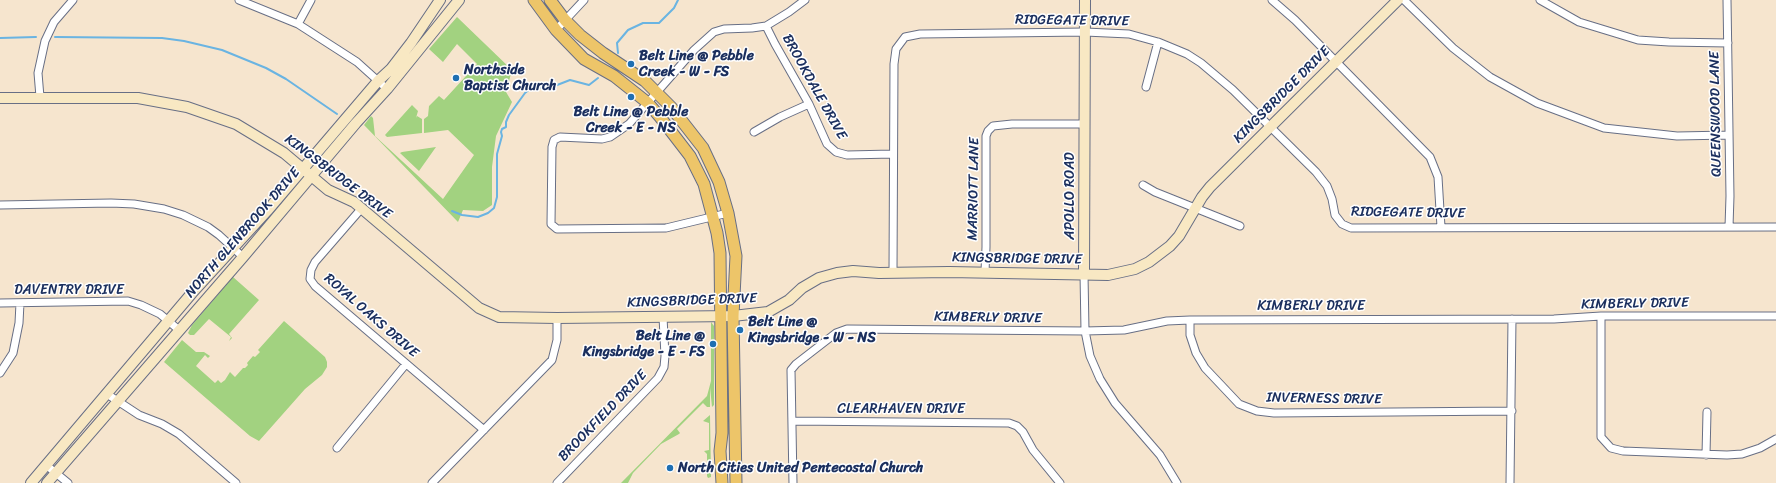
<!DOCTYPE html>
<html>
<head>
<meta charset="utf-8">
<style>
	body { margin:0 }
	canvas { display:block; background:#f6e5ce }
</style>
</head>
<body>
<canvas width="1776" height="483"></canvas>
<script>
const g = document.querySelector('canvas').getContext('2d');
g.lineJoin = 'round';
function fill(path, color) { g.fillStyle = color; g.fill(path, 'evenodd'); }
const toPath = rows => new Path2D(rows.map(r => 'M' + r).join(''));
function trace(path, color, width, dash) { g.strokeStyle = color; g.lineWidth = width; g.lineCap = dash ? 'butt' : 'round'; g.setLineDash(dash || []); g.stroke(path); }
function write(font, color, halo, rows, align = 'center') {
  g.font = font + ' Sriracha,sans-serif'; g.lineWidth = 3; g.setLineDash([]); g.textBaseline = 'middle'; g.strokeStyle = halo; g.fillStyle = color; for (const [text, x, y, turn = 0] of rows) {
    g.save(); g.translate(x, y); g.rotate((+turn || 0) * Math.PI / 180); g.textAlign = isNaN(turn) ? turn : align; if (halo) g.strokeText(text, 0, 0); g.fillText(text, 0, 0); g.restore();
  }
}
fill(toPath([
	[457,17,512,70,506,92,512,102,496,136,492,167,492,205,483,211,463,210,458,222,364,125,371,116,373,118,375,136,443,199,474,155,448,130,424,133,424,119,428,116,429,106,439,96,444,100,477,64,457,44,443,62,429,49],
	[412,105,418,111,416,118,417,116,422,119,422,133,387,137,385,135],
	[436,147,419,171,400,153,402,152],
	[233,277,259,300,229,334,232,338,229,341,231,337,209,319,194,335,190,335,188,333,192,325],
	[284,321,325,357,327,362,327,367,322,375,305,389,259,441,250,436,164,362,182,340,196,352,204,352,210,356,208,358,205,355,196,366,215,383,218,380,221,383,225,380,230,372,235,377,243,368,245,368,248,365,247,363,253,356,255,357,260,352,258,350],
	[711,322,714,326,714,405,712,407,710,387,710,407,707,407,703,403,677,429,680,433,679,434,661,444,633,473,628,483,621,483,707,396,711,381],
	[710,415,711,477,708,478,707,476,707,454,704,451,709,450,709,423,703,421]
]), '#a2d280');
trace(toPath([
	[55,37,162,38,184,41,222,50,266,68,286,79,337,114],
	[0,38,36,37],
	[618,53,617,43,628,30,643,23,659,23,674,8,678,0],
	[452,211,462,215,478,217,488,213,494,208,497,197,497,154,502,136,501,132,502,129,506,127,506,122,509,115,525,93,531,88,552,87,570,80,589,85,598,78]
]), '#6ab4e2', 2);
const street = toPath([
	[239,0,298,24,357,62,387,89],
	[1272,0,1295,20,1430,157,1438,177,1441,227],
	[1404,0,1453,48,1490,77,1537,103,1604,128,1677,136,1729,135],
	[1540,0,1579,22,1638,40,1669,42,1728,43],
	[1727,0,1730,196,1729,227],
	[298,24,311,0],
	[766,26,775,44,809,104,827,144,836,152,847,155,893,154],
	[556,30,584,0],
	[1146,87,1158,42],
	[40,97,38,73,45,41,54,22,73,0],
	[754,132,780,117,809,104],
	[1143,185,1155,192,1240,226],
	[0,205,111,203,134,204,164,209,183,215,208,227,219,235,243,257],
	[361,209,315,262,311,270,310,279,315,286,484,430],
	[728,213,666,228,557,229,551,224,552,147,554,140,560,137,602,139,610,137,629,124,694,50,714,32,724,29,752,28,766,26,789,12,805,0],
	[893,272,894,64,896,49,905,37,920,34,1085,32,1129,34,1158,42,1187,54,1201,63,1233,90,1316,172,1327,186,1332,199,1335,215,1342,224,1351,228,1776,227],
	[985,272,986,247,986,136,988,131,993,126,1012,124,1084,124],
	[1084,274,1085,331,1090,356,1100,379,1115,403,1160,455,1177,483],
	[0,303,128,301,141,305,160,314,179,330],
	[1601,316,1601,437,1611,448,1623,451,1727,455,1742,454,1760,448,1776,439],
	[1190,320,1190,335,1196,353,1205,368,1239,404,1257,411,1274,413,1512,411],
	[0,373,13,353,19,323,20,303],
	[107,394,139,415,162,424,179,434,236,483],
	[792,421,1009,423,1017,426,1023,432,1033,450,1060,483],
	[337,448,406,364],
	[1706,455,1707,412],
	[46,465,68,483],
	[432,483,552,360,557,340,557,318],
	[557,483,658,378,664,367,665,356,663,317],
	[793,483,791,370,796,364,836,333,847,329,1085,331,1124,330,1167,321,1190,320,1554,319,1601,316,1776,316],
	[1510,483,1512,319]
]);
const secondary = toPath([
	[0,98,138,98,187,107,236,124,284,153,328,190,354,202,479,308,499,317,557,318,733,316,768,312,789,300,802,288,819,278,837,273,853,271,879,273,949,272,1108,275,1135,269,1149,262,1170,246,1179,236,1202,197,1210,187,1398,0],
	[1084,274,1085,0],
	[31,483,192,293,267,211,378,81,391,69,411,43,440,0],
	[47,483,243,257,356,123,387,89,459,0]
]);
const primary = toPath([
	[534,0,556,30,584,59,614,76,648,103,660,117,690,156,704,184,717,233,720,253,722,433,720,451,722,483],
	[550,0,565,20,580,35,603,53,645,81,671,107,703,148,719,182,728,213,736,256,733,316,736,483]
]);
trace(street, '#686f85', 9);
trace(secondary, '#686f85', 12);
trace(primary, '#686f85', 13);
trace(street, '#fff', 7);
trace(secondary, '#f8e8c3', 10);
trace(primary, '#edc569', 11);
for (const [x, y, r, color] of [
	[631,64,4,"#1f6fb2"],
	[456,78,4,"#1f6fb2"],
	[631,97,4,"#1f6fb2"],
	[740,330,4,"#1f6fb2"],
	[713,344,4,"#1f6fb2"],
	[670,468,4,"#1f6fb2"]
]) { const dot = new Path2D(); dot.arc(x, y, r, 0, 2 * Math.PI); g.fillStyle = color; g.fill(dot); trace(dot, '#fff', 1.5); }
write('14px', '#1b2f5e', '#fff', [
	["RIDGEGATE DRIVE",1072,21,1],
	["BROOKDALE DRIVE",814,87,61],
	["KINGSBRIDGE DRIVE",1282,95,-45],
	["QUEENSWOOD LANE",1716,114,-91],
	["KINGSBRIDGE DRIVE",338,177,37],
	["MARRIOTT LANE",974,189,-89],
	["APOLLO ROAD",1070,196,-90],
	["RIDGEGATE DRIVE",1408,213,1],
	["NORTH GLENBROOK DRIVE",243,233,-49],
	["KINGSBRIDGE DRIVE",1017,259,1],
	["DAVENTRY DRIVE",69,290],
	["KINGSBRIDGE DRIVE",692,301,-2],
	["KIMBERLY DRIVE",1635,304,-1],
	["KIMBERLY DRIVE",1311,306],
	["ROYAL OAKS DRIVE",371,316,41],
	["KIMBERLY DRIVE",988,318,1],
	["INVERNESS DRIVE",1324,399,1],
	["CLEARHAVEN DRIVE",901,409],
	["BROOKFIELD DRIVE",603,416,-46]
]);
write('bold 14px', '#1b2f5e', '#fff', [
	["Belt Line @ Pebble",639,56],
	["Creek - W - FS",639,72],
	["Northside",464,70],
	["Baptist Church",464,86],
	["Belt Line @ Pebble",631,112,"center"],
	["Creek - E - NS",631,128,"center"],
	["Belt Line @",748,322],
	["Kingsbridge - W - NS",748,338],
	["Belt Line @",705,336,"right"],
	["Kingsbridge - E - FS",705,352,"right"],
	["North Cities United Pentecostal Church",678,468]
], 'left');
</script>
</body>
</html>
